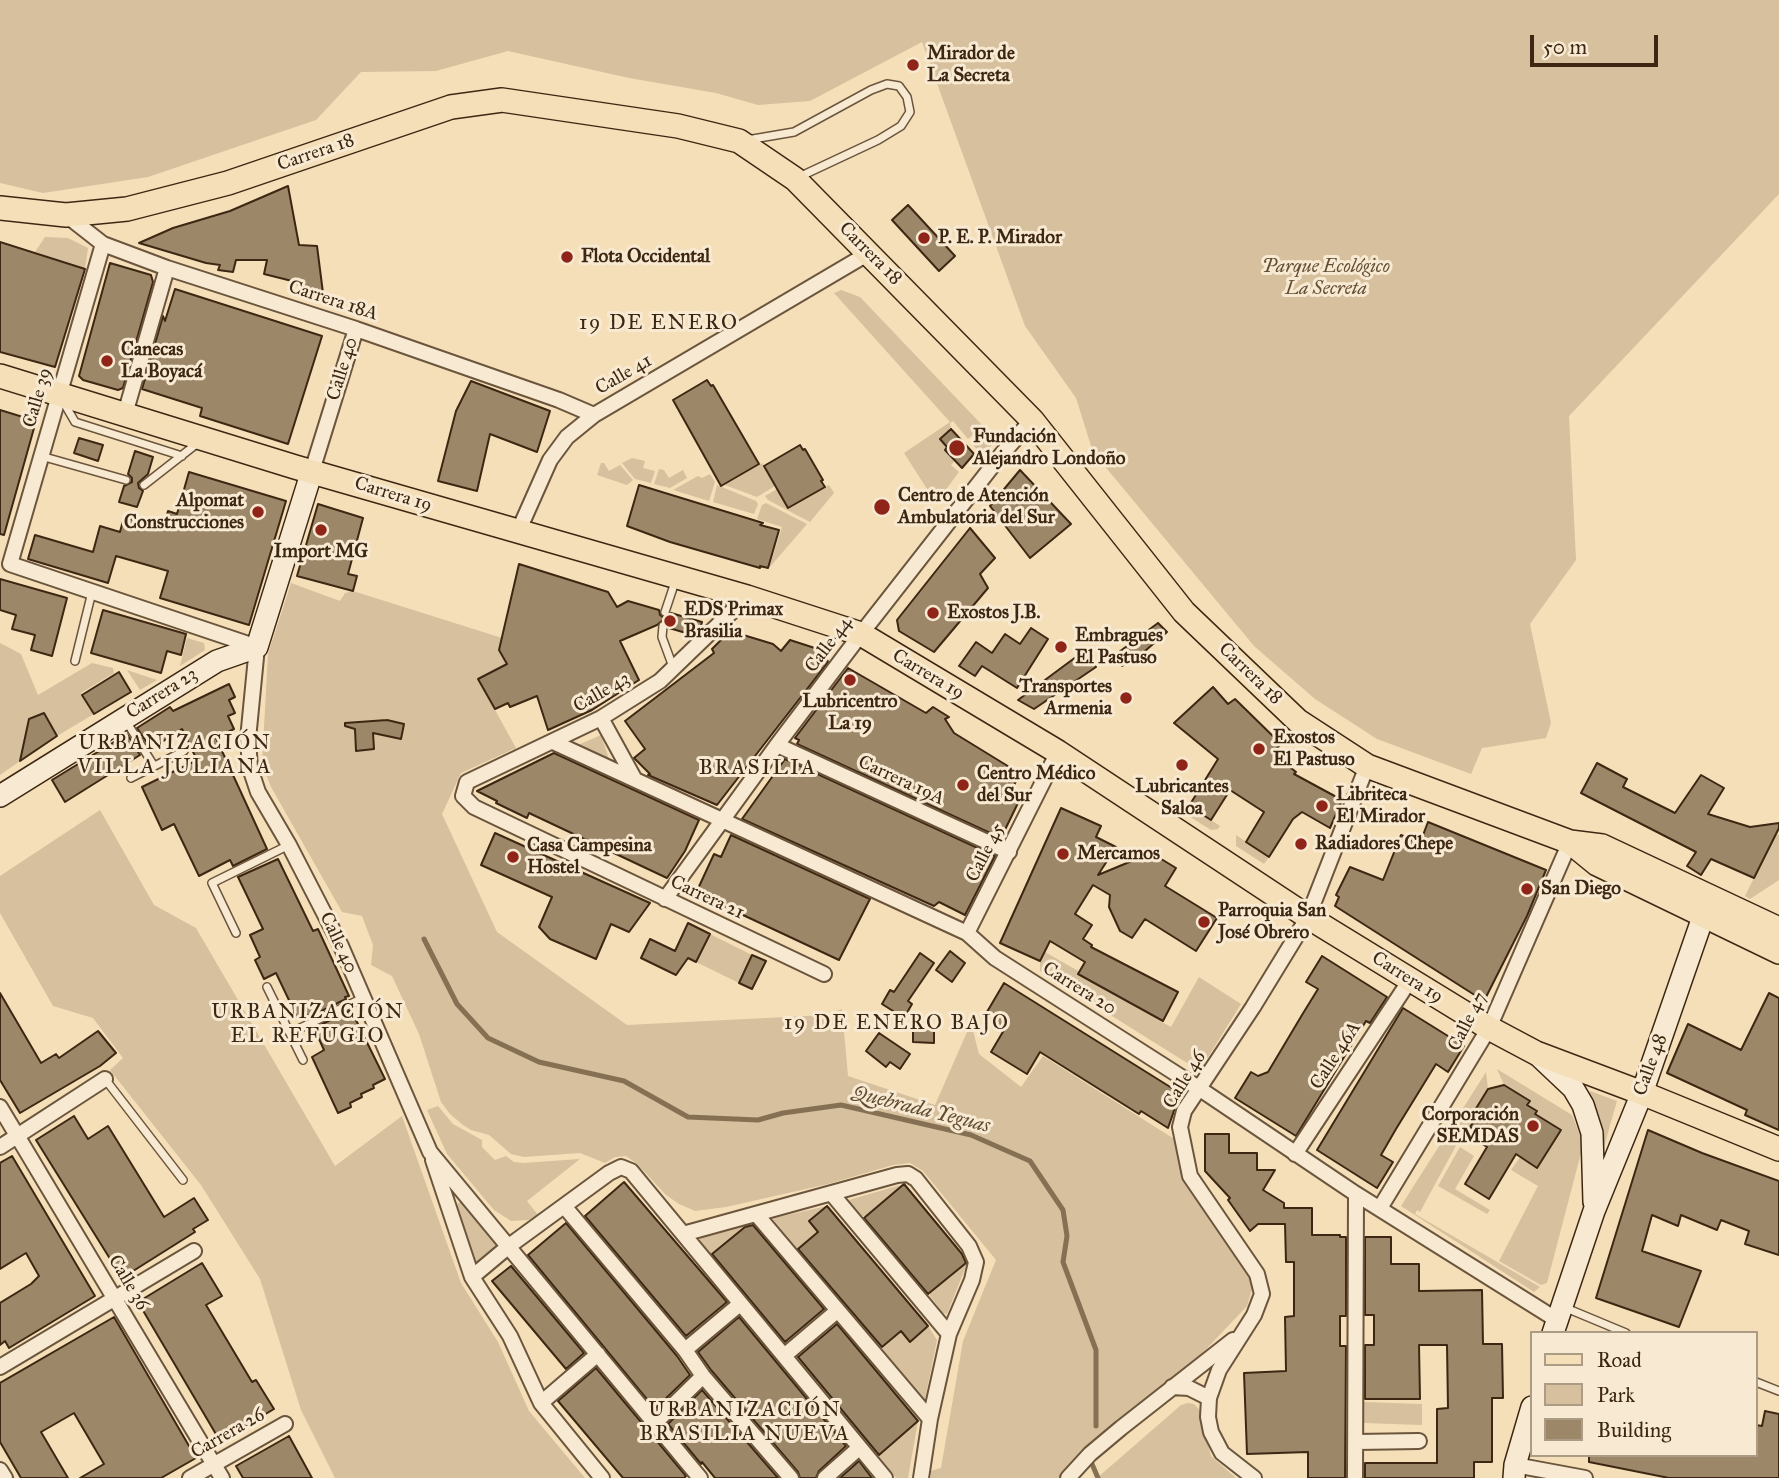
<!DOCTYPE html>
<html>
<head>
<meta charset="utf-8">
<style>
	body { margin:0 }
	#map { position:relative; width:1779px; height:1478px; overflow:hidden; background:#f5dfb9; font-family:"IM FELL Great Primer",serif }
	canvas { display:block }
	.legend { position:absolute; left:1530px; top:1331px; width:228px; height:126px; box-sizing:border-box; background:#f8ead2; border:2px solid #ad9c85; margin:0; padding:9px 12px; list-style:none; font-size:21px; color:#3d2712 }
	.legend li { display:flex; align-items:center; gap:14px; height:35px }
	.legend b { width:35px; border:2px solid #ad9c85 }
	.scale { position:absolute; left:1530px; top:35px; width:128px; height:32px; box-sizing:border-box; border:4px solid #3d2712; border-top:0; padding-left:9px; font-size:21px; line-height:24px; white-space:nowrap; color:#3d2712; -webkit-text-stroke:5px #f8ead2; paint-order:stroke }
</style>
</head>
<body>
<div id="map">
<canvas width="1779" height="1478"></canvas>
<ul class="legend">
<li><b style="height:9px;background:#f5dfb9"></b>Road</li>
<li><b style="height:19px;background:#d6c09d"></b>Park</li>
<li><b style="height:19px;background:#9d8769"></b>Building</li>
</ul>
<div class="scale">50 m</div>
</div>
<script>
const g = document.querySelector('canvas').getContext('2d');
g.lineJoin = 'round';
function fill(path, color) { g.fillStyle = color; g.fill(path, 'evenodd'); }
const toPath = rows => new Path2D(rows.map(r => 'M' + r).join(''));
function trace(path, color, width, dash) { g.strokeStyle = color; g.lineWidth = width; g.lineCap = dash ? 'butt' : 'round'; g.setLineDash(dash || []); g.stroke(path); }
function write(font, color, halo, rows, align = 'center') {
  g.font = font + ' "IM FELL Great Primer",serif'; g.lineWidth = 6; g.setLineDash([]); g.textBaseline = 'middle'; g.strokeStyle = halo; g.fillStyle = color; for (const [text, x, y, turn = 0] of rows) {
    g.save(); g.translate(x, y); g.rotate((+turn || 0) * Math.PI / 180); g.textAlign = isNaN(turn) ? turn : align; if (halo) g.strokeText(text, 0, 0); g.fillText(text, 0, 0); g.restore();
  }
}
fill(toPath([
	[0,0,1779,0,1779,194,1569,416,1576,560,1530,624,1551,723,1546,738,1482,748,1471,774,1377,739,1315,699,1254,646,1093,452,1076,398,1025,326,922,42,810,101,758,105,716,93,629,78,508,51,436,71,361,72,316,120,148,177,43,193,0,183],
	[45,237,68,238,88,248,85,269,35,252],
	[841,290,860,297,983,426,968,439,953,421,950,423,951,429,940,439,947,447,945,450,955,461,951,465,959,472,936,503,904,453,950,422,834,293],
	[988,431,992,445,983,456,973,445],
	[632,458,645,461,643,468,655,471,651,483,635,479,622,463],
	[601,463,604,463,609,471,620,465,633,480,627,485,597,475],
	[762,463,775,486,757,497,725,485],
	[659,469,664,470,669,478,683,470,687,478,670,488,654,484],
	[710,474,715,482,709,501,673,490,698,476,702,478],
	[717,485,756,501,758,504,754,514,713,502],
	[829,485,834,493,810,522,768,500,765,496,777,489,788,508],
	[766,503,807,524,769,568,782,527,757,519,762,505],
	[291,583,340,601,345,593,353,591,502,638,499,650,507,665,478,679,516,748,461,773,442,814,497,932,627,1025,826,1015,842,1009,848,1076,935,1105,971,1023,979,1054,1021,1087,1043,1056,1179,1142,1179,1157,1185,1181,1250,1276,1253,1286,1247,1306,1178,1379,1062,1478,931,1478,931,1471,941,1468,963,1341,996,1260,923,1171,910,1163,893,1165,828,1184,726,1207,695,1211,679,1204,666,1195,636,1163,626,1156,615,1157,605,1163,580,1153,524,1157,511,1154,489,1135,471,1130,463,1125,450,1114,441,1102,419,1034,392,976,371,965,373,945,362,916,342,912,271,787,262,764,268,654],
	[187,638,204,643,205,650,180,666],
	[0,643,21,654,38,695,92,663,113,668,114,673,81,693,94,714,57,736,44,713,29,719,20,761,0,775],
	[127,670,157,680,140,690],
	[601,735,609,759,578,745],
	[1189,806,1220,826,1218,829,1211,830,1184,813],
	[100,810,154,905,196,928,335,1166,402,1116,461,1283,498,1342,529,1411,585,1478,335,1478,301,1410,260,1279,201,1185,110,1070,123,1058,93,1018,53,1006,0,913,0,876],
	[1776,834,1779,835,1779,880,1750,899,1745,896],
	[1236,835,1269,857,1264,864,1236,846],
	[710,934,752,955,739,983,696,962],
	[1045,952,1080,972,1079,975,1171,1027,1199,977,1241,1004,1202,1067,1192,1066,1040,971,1040,961],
	[1497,1069,1572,1115,1580,1135,1582,1149,1547,1283,1541,1285,1499,1261,1538,1186,1511,1170,1520,1157,1537,1168,1561,1130,1535,1114,1537,1111,1527,1105,1529,1101,1504,1085],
	[1486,1072,1488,1089,1472,1115,1476,1118,1471,1127,1474,1129,1465,1143,1459,1140,1420,1212,1417,1210,1415,1214,1540,1287,1534,1292,1401,1206],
	[1590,1091,1617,1101,1601,1157,1600,1157,1604,1132,1598,1112,1590,1100],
	[438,1106,453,1124,482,1140,482,1147,495,1160,506,1156,514,1162,523,1163,580,1159,527,1201,538,1215,528,1220,511,1221,494,1210,447,1154,427,1110],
	[1460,1147,1474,1156,1455,1189,1490,1210,1487,1214,1438,1186],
	[904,1184,866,1216,862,1216,850,1203,849,1200],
	[462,1201,496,1243,497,1249,479,1263,474,1261,465,1236,457,1204],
	[827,1206,809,1221,818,1232,798,1249,796,1249,773,1221,774,1218],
	[751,1222,710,1256,699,1241,703,1235],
	[968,1261,947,1314,943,1313,930,1296,930,1293],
	[928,1326,937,1340,925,1399,922,1400,881,1350,901,1331,910,1341],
	[1363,1402,1422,1404,1422,1425,1363,1423],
	[1188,1403,1194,1404,1199,1409,1211,1456,1236,1478,1097,1478,1181,1405],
	[918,1421,908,1478,896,1478,878,1457]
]), '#d6c09d');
trace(toPath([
	[424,939,457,1004,488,1038,539,1062,624,1081,688,1117,758,1120,783,1113,841,1105,971,1135,1030,1161,1063,1210,1067,1236,1063,1262,1096,1350,1096,1426],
	[1092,1464,1098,1478]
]), '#867054', 5);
const building = toPath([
	[288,186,299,245,317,246,323,293,297,284,296,282,264,274,267,260,236,260,233,272,218,270,220,265,206,263,139,243,173,228,230,211,288,186],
	[908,205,955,256,939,271,892,220,908,205],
	[0,242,85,269,55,367,0,352,0,242],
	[110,263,151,275,153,282,123,388,118,390,83,380,79,376,110,263],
	[175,289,322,336,288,444,200,416,202,408,142,389,163,316,165,321,175,289],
	[707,380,711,386,713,385,759,464,721,486,673,400,707,380],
	[471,381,550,411,537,452,490,434,477,491,438,481,456,411,471,381],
	[0,410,36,421,4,535,0,534,0,410],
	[951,429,974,454,962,468,945,450,947,447,940,439,951,429],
	[79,438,103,445,98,461,74,453,79,438],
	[800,445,803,450,805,449,823,480,821,481,825,487,788,508,764,466,800,445],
	[135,451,153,457,148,474,138,483,139,488,143,491,137,507,119,502,124,486,132,482,132,478,128,474,135,451],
	[1020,470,1071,524,1030,558,990,506,1020,470],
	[189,472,286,501,249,625,160,598,168,571,116,556,108,583,28,559,35,535,93,552,100,526,120,532,124,517,163,529,168,511,177,514,189,472],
	[639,485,763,523,760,525,779,530,768,568,760,566,760,568,670,542,627,526,639,485],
	[318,504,363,518,348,574,357,576,353,591,297,576,318,504],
	[970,528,995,558,980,574,988,588,934,652,899,631,897,620,970,528],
	[519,564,608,592,617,607,628,601,659,610,660,615,664,618,671,613,702,622,700,629,693,635,669,628,668,623,663,620,657,625,620,641,639,680,592,710,548,730,537,696,510,707,508,703,495,709,478,679,507,664,499,650,519,564],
	[0,579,67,598,52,656,31,650,35,635,12,629,16,615,0,610,0,579],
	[103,610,186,634,181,655,167,651,161,673,91,653,103,610],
	[1158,623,1167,632,1138,657,1122,666,1115,655,1158,623],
	[1031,628,1048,639,1017,688,982,666,975,676,959,666,976,642,992,653,1005,634,1020,644,1031,628],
	[730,631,773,644,781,651,790,640,824,651,828,662,717,805,648,775,650,774,634,758,645,749,625,721,714,653,712,649,730,631],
	[1084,651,1096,667,1034,709,1018,700,1084,651],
	[848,668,926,713,933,707,949,717,945,719,954,733,1011,768,1006,777,1016,781,1008,798,1018,803,1001,838,797,744,799,740,795,738,848,668],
	[119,672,131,692,94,714,82,695,119,672],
	[229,684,235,697,229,700,235,713,228,716,234,729,216,738,267,849,233,866,230,860,199,876,174,824,162,830,142,787,197,760,182,729,151,749,137,728,170,707,173,711,229,684],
	[1213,687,1228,704,1235,699,1281,744,1272,753,1296,772,1294,774,1342,800,1330,828,1302,812,1293,819,1269,857,1246,842,1264,812,1230,790,1211,820,1189,806,1218,759,1174,723,1213,687],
	[44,713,57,736,20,761,29,719,44,713],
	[387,720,404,724,401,739,373,733,374,749,356,751,355,729,345,726,345,723,387,720],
	[127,734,140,755,65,802,52,780,127,734],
	[554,753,699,820,685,851,667,878,529,813,527,818,496,803,497,801,477,791,554,753],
	[785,759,995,856,965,915,939,902,934,906,742,819,785,759],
	[1597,763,1627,779,1623,787,1675,813,1701,775,1724,788,1708,814,1750,827,1779,823,1779,828,1754,878,1711,859,1701,875,1687,866,1696,852,1581,793,1597,763],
	[1061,808,1101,826,1096,837,1116,847,1098,875,1139,858,1151,857,1153,854,1176,868,1165,886,1217,918,1196,951,1145,919,1132,938,1120,931,1109,907,1110,895,1093,885,1075,914,1092,925,1083,939,1092,945,1091,947,1178,992,1163,1021,1078,974,1085,962,1050,941,1040,961,1000,943,1061,808],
	[1428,822,1546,870,1527,916,1484,1001,1335,906,1339,897,1336,895,1350,867,1383,880,1401,835,1420,843,1428,822],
	[495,833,610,885,650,903,629,932,611,924,596,959,580,952,550,939,539,927,552,897,481,865,495,833],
	[731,835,870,899,839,960,696,893,714,854,721,857,731,835],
	[278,859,313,931,318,929,349,996,345,997,346,999,309,1017,308,1015,298,1019,276,973,264,979,255,960,260,957,250,935,263,929,238,877,278,859],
	[688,923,710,934,696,962,688,958,676,975,641,958,650,939,675,951,688,923],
	[950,951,965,963,952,982,936,970,950,951],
	[920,953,934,963,908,1001,912,1004,904,1018,882,1004,890,990,894,992,920,953],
	[752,955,766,961,752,989,739,983,752,955],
	[1322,956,1387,997,1370,1023,1366,1021,1296,1136,1235,1098,1251,1072,1258,1076,1268,1072,1302,1015,1318,989,1306,982,1322,956],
	[1004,983,1183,1095,1175,1108,1168,1128,1141,1111,1139,1114,1040,1052,1027,1074,991,1052,1004,1030,984,1017,1004,983],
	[0,993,41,1063,56,1054,59,1058,98,1031,116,1053,100,1066,20,1113,0,1080,0,993],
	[1769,993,1779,998,1779,1130,1745,1115,1747,1110,1667,1073,1688,1024,1741,1050,1769,993],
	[1403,1008,1464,1046,1448,1072,1436,1064,1396,1129,1381,1155,1393,1162,1377,1188,1317,1150,1403,1008],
	[351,1010,385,1079,373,1085,374,1088,361,1094,362,1097,350,1103,351,1107,338,1113,312,1057,324,1050,314,1028,351,1010],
	[913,1027,934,1028,934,1043,913,1042,913,1027],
	[879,1033,910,1054,900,1069,890,1062,886,1067,866,1051,879,1033],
	[1504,1085,1530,1101,1527,1105,1537,1111,1535,1114,1561,1130,1537,1168,1516,1154,1489,1199,1465,1184,1487,1147,1470,1136,1474,1129,1470,1127,1476,1118,1472,1115,1488,1089,1504,1085],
	[74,1116,88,1139,108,1126,164,1217,194,1198,208,1220,193,1229,195,1232,122,1278,36,1140,74,1116],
	[1648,1130,1702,1153,1779,1181,1779,1255,1745,1244,1749,1231,1721,1220,1717,1230,1681,1215,1678,1226,1652,1215,1642,1251,1701,1271,1679,1327,1596,1298,1648,1130],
	[1205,1134,1229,1134,1229,1153,1257,1153,1257,1170,1275,1170,1263,1190,1284,1203,1284,1208,1312,1208,1312,1235,1340,1235,1340,1237,1346,1237,1346,1316,1340,1316,1340,1346,1346,1346,1345,1478,1308,1478,1308,1452,1247,1454,1244,1373,1286,1371,1285,1317,1294,1316,1294,1262,1286,1262,1285,1224,1258,1224,1250,1231,1228,1200,1230,1198,1205,1171,1205,1134],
	[12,1156,95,1296,9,1348,5,1341,0,1345,0,1303,31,1284,39,1276,26,1253,0,1269,0,1163,12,1156],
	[624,1182,727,1302,686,1336,585,1216,624,1182],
	[904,1184,962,1254,966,1263,928,1294,864,1218,904,1184],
	[827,1206,928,1326,910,1342,901,1331,882,1347,798,1249,818,1232,809,1221,827,1206],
	[566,1223,677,1356,690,1375,655,1409,528,1255,566,1223],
	[753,1225,824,1309,785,1342,712,1254,745,1227,753,1225],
	[1365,1237,1391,1237,1391,1264,1419,1264,1419,1291,1482,1290,1483,1344,1502,1344,1503,1398,1492,1398,1492,1462,1474,1462,1474,1478,1365,1478,1365,1463,1437,1463,1437,1409,1448,1408,1447,1345,1419,1345,1420,1399,1365,1399,1365,1345,1374,1345,1374,1315,1365,1315,1365,1237],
	[202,1263,222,1296,206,1305,252,1382,256,1380,274,1409,220,1441,138,1302,202,1263],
	[511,1266,584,1353,566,1369,492,1281,511,1266],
	[114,1317,196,1458,161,1478,80,1478,104,1464,74,1413,41,1432,68,1478,21,1478,0,1442,0,1383,114,1317],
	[739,1317,846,1446,819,1471,816,1478,800,1478,798,1472,711,1370,698,1352,739,1317],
	[837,1324,918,1421,879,1455,798,1357,837,1324],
	[596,1368,686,1476,684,1478,623,1478,558,1401,596,1368],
	[702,1390,778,1478,715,1478,702,1462,701,1464,668,1424,702,1390],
	[1765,1411,1779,1414,1779,1478,1669,1478,1589,1462,1589,1455,1756,1455,1756,1425,1762,1426,1765,1411],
	[289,1436,312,1478,243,1478,236,1466,289,1436],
	[859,1461,872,1478,840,1478,859,1461]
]);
fill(building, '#9d8769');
trace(building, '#3d2712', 2);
const lane = toPath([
	[747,140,794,132,871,90,887,84,899,86,907,97,910,112,901,126,878,140,799,177],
	[64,403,75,422,182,456],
	[41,456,126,480],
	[144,485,199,442],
	[665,612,676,579],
	[663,626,662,637,673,667],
	[75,661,92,592],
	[126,721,154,766],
	[131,778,184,751],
	[236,933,212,883,289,845],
	[267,987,303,1060],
	[290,1033,363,998],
	[105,1079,183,1180],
	[1566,1308,1626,1333],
	[1756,1382,1779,1391]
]);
const street = toPath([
	[66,215,103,244,167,268,356,329,559,400,594,415],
	[103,244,10,564,257,647,248,739,250,768,258,792,289,845,341,946,430,1152,700,1478],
	[125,414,167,268],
	[312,471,356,329],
	[518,532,550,460,567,437,594,415,869,253],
	[747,597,660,681,601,718,467,782,463,796,474,807,824,974],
	[601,718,634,778],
	[553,742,967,933,995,958,1200,1089,1356,1194,1557,1320],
	[777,745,1009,852],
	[665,899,777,745,861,634,1001,455,1032,420],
	[967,933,1058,752],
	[0,1107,222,1478],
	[0,1147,105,1079],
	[1295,1154,1410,980],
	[433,1160,472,1277,510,1336,541,1403,602,1478],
	[832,1194,949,1334],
	[564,1206,685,1350,703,1376,791,1478],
	[1380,1208,1489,1028,1570,842],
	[757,1215,930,1419],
	[683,1234,897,1175,908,1174,916,1179,969,1246,976,1262,972,1280,949,1334,930,1419,921,1478],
	[472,1277,509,1246,609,1173,621,1167,631,1171,885,1478],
	[685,1350,740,1304],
	[784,1356,837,1311],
	[0,1367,194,1251],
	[1172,1387,1189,1388,1209,1398],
	[541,1403,598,1354],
	[656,1422,703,1376],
	[1356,1442,1419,1441],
	[1515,1465,1585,1478],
	[0,1470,5,1478],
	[190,1478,285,1424],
	[825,1478,859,1448],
	[1068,1478,1090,1454,1121,1428,1233,1340],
	[1254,1478,1222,1453,1211,1432,1208,1417,1209,1398,1219,1370,1254,1315,1262,1294,1257,1274,1190,1176,1180,1127,1184,1111,1253,1007,1308,917,1367,766],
	[1355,1478,1356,1194]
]);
const secondary = toPath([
	[0,796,217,661,257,647,312,471],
	[1537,1054,1573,1088,1583,1105,1592,1133,1594,1202],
	[1553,1333,1594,1211,1642,1093,1703,917],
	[1514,1478,1515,1465,1532,1407]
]);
const primary = toPath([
	[0,208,66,215,127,209,228,183,451,107,502,100,678,126,739,141,795,179,1032,420,1184,612,1298,721,1367,766,1570,842,1602,846,1779,929],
	[0,376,295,467,747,597,861,634,1058,752,1308,917,1489,1028,1536,1053,1642,1093,1779,1149],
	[1570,842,1597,864,1779,952]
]);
trace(lane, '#6b553c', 10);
trace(street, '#6b553c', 18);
trace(secondary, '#3d2712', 24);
trace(primary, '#3d2712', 26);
trace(lane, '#f8ead2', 7);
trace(street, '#f8ead2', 14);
trace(secondary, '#f8ead2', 21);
trace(primary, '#f5dfb9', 23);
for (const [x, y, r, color] of [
	[913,65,7,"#8f2418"],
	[924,238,7,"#8f2418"],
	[567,257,7,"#8f2418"],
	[107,361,7,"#8f2418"],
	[957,448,9,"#8f2418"],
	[882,507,9,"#8f2418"],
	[258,512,7,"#8f2418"],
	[321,530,7,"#8f2418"],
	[933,613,7,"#8f2418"],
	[670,621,7,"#8f2418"],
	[1061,647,7,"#8f2418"],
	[850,680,7,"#8f2418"],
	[1126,698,7,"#8f2418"],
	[1259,749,7,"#8f2418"],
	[1182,765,7,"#8f2418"],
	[963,785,7,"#8f2418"],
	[1322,806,7,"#8f2418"],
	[1301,844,7,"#8f2418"],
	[1063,854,7,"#8f2418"],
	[513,857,7,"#8f2418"],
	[1527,889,7,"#8f2418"],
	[1204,922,7,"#8f2418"],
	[1533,1126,7,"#8f2418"]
]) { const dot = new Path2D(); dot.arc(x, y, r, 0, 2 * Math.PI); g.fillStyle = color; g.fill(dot); trace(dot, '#f8ead2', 2.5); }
write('bold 19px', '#3d2712', '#f8ead2', [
	["Mirador de",927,54],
	["La Secreta",927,76],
	["P. E. P. Mirador",938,238],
	["Flota Occidental",581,257],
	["Canecas",121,350],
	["La Boyacá",121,372],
	["Fundación",973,437],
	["Alejandro Londoño",973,459],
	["Centro de Atención",898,496],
	["Ambulatoria del Sur",898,518],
	["Alpomat",244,501,"right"],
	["Construcciones",244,523,"right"],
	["Import MG",321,552,"center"],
	["EDS Primax",684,610],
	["Brasilia",684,632],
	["Exostos J.B.",947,613],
	["Embragues",1075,636],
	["El Pastuso",1075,658],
	["Transportes",1112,687,"right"],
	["Armenia",1112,709,"right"],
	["Lubricentro",850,702,"center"],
	["La 19",850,724,"center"],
	["Exostos",1273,738],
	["El Pastuso",1273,760],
	["Centro Médico",977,774],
	["del Sur",977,796],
	["Lubricantes",1182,787,"center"],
	["Saloa",1182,809,"center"],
	["Libriteca",1336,795],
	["El Mirador",1336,817],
	["Radiadores Chepe",1315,844],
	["Casa Campesina",527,846],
	["Hostel",527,868],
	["Mercamos",1077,854],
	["San Diego",1541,889],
	["Parroquia San",1218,911],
	["José Obrero",1218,933],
	["Corporación",1519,1115,"right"],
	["SEMDAS",1519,1137,"right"]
], 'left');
write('19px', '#3d2712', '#f8ead2', [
	["Carrera 18",316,153,-19],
	["Carrera 18",870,254,45],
	["Carrera 18A",333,301,18],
	["Calle 40",343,369,-73],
	["Calle 41",624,375,-30],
	["Calle 39",38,398,-74],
	["Carrera 19",393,495,17],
	["Calle 44",829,645,-53],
	["Carrera 18",1250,674,44],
	["Carrera 19",928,675,31],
	["Calle 43",602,693,-30],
	["Carrera 23",162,694,-32],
	["Carrera 19A",901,781,25],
	["Calle 45",986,853,-63],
	["Carrera 21",707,898,25],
	["Calle 40",338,943,65],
	["Carrera 19",1407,978,32],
	["Carrera 20",1079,989,32],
	["Calle 47",1468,1022,-63],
	["Calle 46A",1336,1056,-57],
	["Calle 48",1651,1065,-70],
	["Calle 46",1185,1080,-59],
	["Calle 36",128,1283,59],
	["Carrera 26",228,1434,-30]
]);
write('italic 19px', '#634d35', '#f8ead2', [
	["Parque Ecológico",1326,267],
	["La Secreta",1326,289]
]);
g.letterSpacing = '2px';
write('21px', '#3d2712', '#f8ead2', [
	["19 DE ENERO",659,324],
	["URBANIZACIÓN",175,744],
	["VILLA JULIANA",175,768],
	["BRASILIA",758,769],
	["URBANIZACIÓN",308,1013],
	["EL REFUGIO",308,1037],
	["19 DE ENERO BAJO",897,1024],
	["URBANIZACIÓN",745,1411],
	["BRASILIA NUEVA",745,1435]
]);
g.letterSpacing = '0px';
write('italic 21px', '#614b33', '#f8ead2', [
	["Quebrada Yeguas",921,1110,14]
]);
</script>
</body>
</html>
